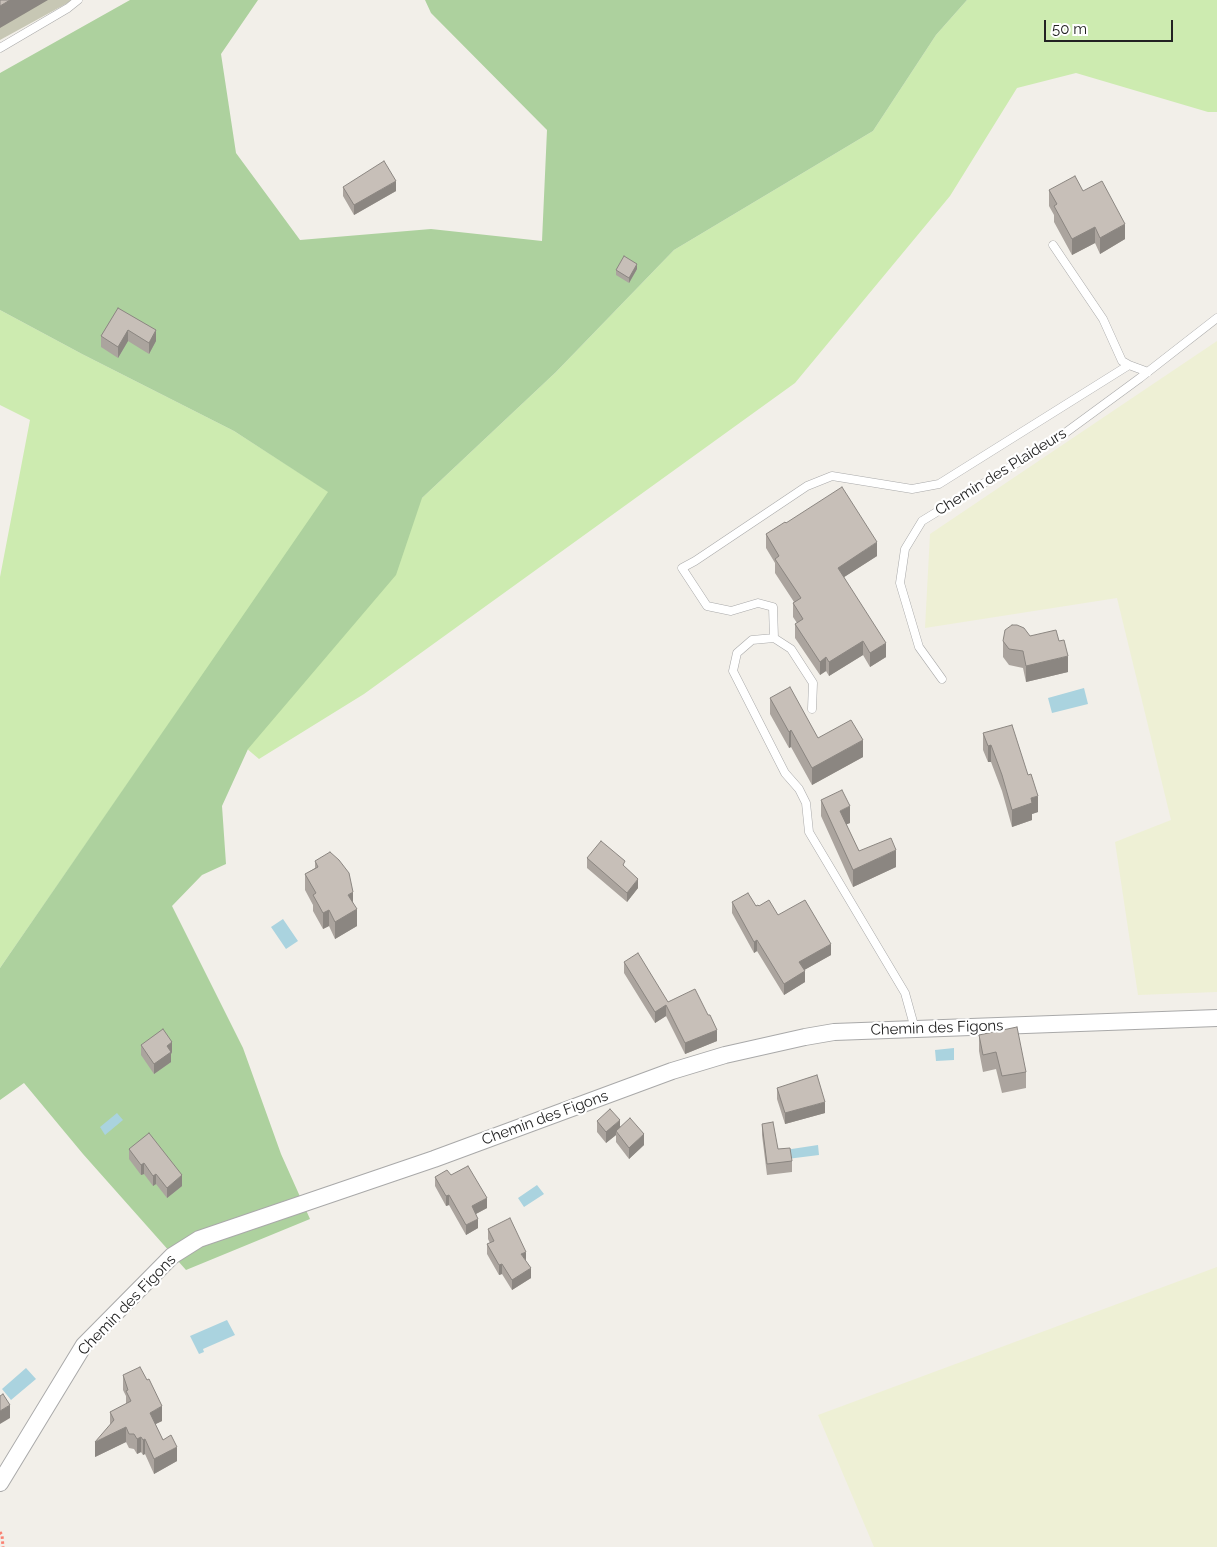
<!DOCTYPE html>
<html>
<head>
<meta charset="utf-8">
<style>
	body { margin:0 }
	#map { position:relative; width:1217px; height:1547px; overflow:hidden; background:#f2efe9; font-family:Raleway,sans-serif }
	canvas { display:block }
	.scale { position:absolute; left:1044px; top:20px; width:129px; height:22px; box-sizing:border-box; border:2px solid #222; border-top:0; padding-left:6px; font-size:15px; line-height:18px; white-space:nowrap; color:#222; -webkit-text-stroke:4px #fff; paint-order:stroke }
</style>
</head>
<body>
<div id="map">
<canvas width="1217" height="1547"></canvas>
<div class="scale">50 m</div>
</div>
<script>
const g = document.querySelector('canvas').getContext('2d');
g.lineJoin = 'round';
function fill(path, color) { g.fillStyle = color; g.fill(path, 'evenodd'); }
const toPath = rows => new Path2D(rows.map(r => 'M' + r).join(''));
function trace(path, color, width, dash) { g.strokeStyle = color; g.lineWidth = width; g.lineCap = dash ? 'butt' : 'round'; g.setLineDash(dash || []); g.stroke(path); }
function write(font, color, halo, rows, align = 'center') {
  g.font = font + ' Raleway,sans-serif'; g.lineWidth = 4.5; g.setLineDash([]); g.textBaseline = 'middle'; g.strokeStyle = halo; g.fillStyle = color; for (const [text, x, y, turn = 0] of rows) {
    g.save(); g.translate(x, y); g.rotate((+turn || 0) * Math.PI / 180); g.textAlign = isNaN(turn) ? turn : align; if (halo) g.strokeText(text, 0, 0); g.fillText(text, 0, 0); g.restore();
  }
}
fill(toPath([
	[0,0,73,0,0,40]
]), '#c7c7b4');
fill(toPath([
	[1217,341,1217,992,1138,995,1115,842,1171,820,1117,598,925,628,930,534],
	[1217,1267,1217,1547,874,1547,818,1415]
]), '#eef0d5');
fill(toPath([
	[967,0,1217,0,1217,112,1208,112,1076,73,1017,88,950,196,795,383,364,694,259,759,187,698,0,968,0,577,30,420,0,405,0,310,82,354,234,431,329,492,422,498,556,372,674,250,873,131,936,35]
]), '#cdebb0');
fill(toPath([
	[130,0,258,0,221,54,236,153,300,240,431,229,542,241,547,130,431,13,425,0,967,0,936,35,873,131,674,250,556,372,422,498,396,575,248,749,222,806,226,864,202,875,172,906,243,1048,281,1154,310,1219,186,1270,83,1154,24,1083,0,1100,0,968,328,492,234,431,82,354,0,310,0,73]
]), '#add19e');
fill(toPath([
	[1084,688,1088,704,1052,713,1048,698],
	[283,919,298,941,286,949,271,927],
	[954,1048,954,1060,936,1061,935,1050],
	[117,1113,123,1120,105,1135,100,1127],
	[818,1145,819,1155,787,1159,785,1150],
	[537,1185,544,1194,524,1207,518,1198],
	[227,1320,235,1335,203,1349,204,1352,199,1354,190,1336],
	[26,1368,36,1379,11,1400,2,1389]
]), '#aad3df');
const lane = toPath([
	[0,48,68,8,78,0],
	[1053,245,1103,319,1122,361,1129,365],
	[774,638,773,607,758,603,731,611,707,606,682,568,695,561,807,486,832,476,912,489,939,484,1129,365,1148,372],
	[942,679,919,647,900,583,905,549,922,521,1061,436,1140,378,1217,318],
	[812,709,813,683,791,649,774,638,752,640,737,653,733,671,785,773,799,789,806,803,809,832,905,993,915,1029]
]);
const street = toPath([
	[0,1483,84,1345,172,1256,199,1239,434,1159,672,1071,725,1055,805,1037,834,1032,1217,1018]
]);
trace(lane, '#a9a9a9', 9);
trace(street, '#a9a9a9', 18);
trace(toPath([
	[0,1532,2,1535,3,1547]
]), '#fa8072', 3, [2.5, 2.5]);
trace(lane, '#fff', 8);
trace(street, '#fff', 16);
fill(toPath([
	[343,187,396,191,354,215,343,196],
	[1049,190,1083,191,1125,239,1100,254,1095,243,1072,255,1054,222,1054,215,1049,206],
	[637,269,629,283,616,275,616,270],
	[118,308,156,341,149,354,128,341,118,358,101,347,101,336],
	[786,523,877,556,844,577,886,657,870,667,863,655,829,676,826,671,820,675,795,638,795,624,797,623,793,617,793,603,794,602,775,573,775,563,766,548,766,534],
	[1030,636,1068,672,1026,682,1023,668,1009,665,1003,657,1003,641],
	[770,698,818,738,863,757,812,785,791,747,789,748,770,714],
	[983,733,1038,812,1032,814,1032,820,1012,827,1002,791,991,762,988,762,983,750],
	[821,800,850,823,846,824,859,851,896,867,853,887,821,816],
	[587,858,625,867,638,888,627,902,587,868],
	[315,861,353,904,357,926,335,939,329,926,323,929,313,911,313,905,305,890,305,874,315,868],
	[732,902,759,906,831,955,804,970,805,982,784,995,757,951,754,953,732,913],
	[624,962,668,1002,708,1015,717,1041,685,1054,666,1016,655,1023,624,973],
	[979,1035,1026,1072,1026,1088,1002,1093,996,1069,983,1072,979,1051],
	[141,1045,172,1052,171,1054,171,1062,154,1074,141,1055],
	[777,1088,825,1113,785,1124,777,1099],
	[597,1121,620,1126,644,1145,629,1159,616,1142,616,1135,606,1143,597,1132],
	[762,1124,778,1149,792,1161,792,1172,767,1175,762,1135],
	[129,1149,182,1186,167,1198,156,1184,153,1186,144,1174,141,1175,129,1159],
	[451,1175,487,1208,476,1214,478,1228,466,1235,449,1205,446,1206,435,1186,435,1177],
	[488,1229,526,1262,531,1278,512,1290,502,1274,499,1275,487,1254,487,1244,490,1243,488,1239],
	[123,1375,162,1421,155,1424,163,1440,177,1461,154,1474,145,1454,143,1455,141,1452,137,1454,134,1449,129,1448,126,1442,95,1457,110,1425,110,1412,126,1404,126,1396,123,1390]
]), '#aba49e');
fill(toPath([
	[10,0,48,0,0,28,0,6],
	[396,181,396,191,354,215,354,205],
	[1125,224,1125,239,1100,254,1100,238],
	[1095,227,1095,243,1072,255,1072,239],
	[637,264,637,269,629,283,629,278],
	[128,330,128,341,118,358,118,347],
	[156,330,156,341,149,354,149,343],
	[877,542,877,556,838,581,838,568],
	[863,641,863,655,829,676,829,662],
	[886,643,886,657,870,667,870,653],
	[1068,656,1068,672,1026,682,1026,666],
	[826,657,826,671,820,675,820,662],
	[791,730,791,747,789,748,789,732],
	[863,740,863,757,812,785,812,768],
	[991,745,991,762,988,762,988,746],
	[1038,796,1038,812,1032,814,1032,820,1012,827,1012,810,1031,798],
	[850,806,850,823,840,827,840,811],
	[896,850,896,867,853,887,853,870],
	[638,879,638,888,627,902,627,893],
	[353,892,353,908,348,895],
	[357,909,357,926,335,939,335,922],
	[329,910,329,926,323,929,323,913],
	[757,940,757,951,754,953,754,942],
	[831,944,831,955,799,973,799,962],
	[805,971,805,982,784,995,784,984],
	[666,1005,666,1016,655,1023,655,1012],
	[717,1030,717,1041,685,1054,685,1043],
	[172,1042,172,1052,171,1054,171,1062,154,1074,154,1064,167,1046],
	[825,1102,825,1113,785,1124,785,1113],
	[620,1120,620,1131,616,1131,616,1135,606,1143,606,1132],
	[644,1134,644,1145,629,1159,629,1148],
	[144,1163,144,1174,141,1175,141,1165],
	[156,1174,156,1184,153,1186,153,1176],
	[182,1175,182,1186,167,1198,167,1188],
	[449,1195,449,1205,446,1206,446,1196],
	[487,1198,487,1208,472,1216,472,1206],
	[478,1219,478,1228,466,1235,466,1225],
	[526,1252,526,1261,521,1254],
	[502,1264,502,1274,499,1275,499,1265],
	[531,1268,531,1278,512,1290,512,1280],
	[10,1405,10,1418,0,1424,0,1411],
	[162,1406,162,1421,150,1427,150,1413],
	[126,1427,126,1442,95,1457,95,1442],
	[141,1437,141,1452,137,1454,137,1439],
	[145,1439,145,1454,143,1455,143,1440],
	[177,1447,177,1461,154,1474,154,1459]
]), '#8b8681');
const building = toPath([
	[0,0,10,0,0,6,0,0],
	[384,161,396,181,354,205,343,187,384,161],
	[1075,176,1083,191,1102,181,1125,224,1100,238,1095,227,1072,239,1054,206,1057,204,1049,190,1075,176],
	[624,256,637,264,629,278,616,270,624,256],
	[118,308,156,330,149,343,128,330,118,347,101,336,118,308],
	[842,487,877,542,838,568,886,643,870,653,863,641,829,662,826,657,820,662,795,624,803,619,793,603,801,598,775,559,779,556,766,534,785,522,786,523,842,487],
	[1012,625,1017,625,1024,628,1030,636,1056,630,1059,641,1064,640,1068,656,1026,666,1023,651,1009,649,1003,641,1005,630,1012,625],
	[790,687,818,738,851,720,863,740,812,768,791,730,789,732,770,698,790,687],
	[1012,725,1028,775,1031,774,1038,796,1031,798,1032,803,1012,810,1002,775,991,745,988,746,983,733,1012,725],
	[842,790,850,806,840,811,859,851,891,838,896,850,853,870,821,800,842,790],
	[601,841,625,861,623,865,638,879,627,893,587,858,601,841],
	[330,852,339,860,349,873,353,892,348,895,357,909,335,922,329,910,323,913,313,895,316,893,305,874,318,867,315,861,330,852],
	[748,893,756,906,758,905,759,906,769,900,778,915,805,900,831,944,799,962,805,971,784,984,757,940,754,942,732,902,748,893],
	[638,953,668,1002,695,989,708,1015,710,1015,717,1030,685,1043,666,1005,655,1012,624,962,638,953],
	[1017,1027,1026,1072,1002,1076,996,1052,983,1055,979,1035,1017,1027],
	[163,1029,172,1042,167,1046,171,1052,154,1064,141,1045,163,1029],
	[817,1075,825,1102,785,1113,777,1088,817,1075],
	[610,1109,620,1120,606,1132,597,1121,610,1109],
	[630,1118,644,1134,629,1148,616,1131,630,1118],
	[773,1122,778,1149,790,1148,792,1161,767,1164,762,1124,773,1122],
	[149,1133,182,1175,167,1188,156,1174,153,1176,144,1163,141,1165,129,1149,149,1133],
	[468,1166,487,1198,472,1206,478,1219,466,1225,449,1195,446,1196,435,1177,447,1170,451,1175,468,1166],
	[510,1218,526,1252,521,1254,531,1268,512,1280,502,1264,499,1265,487,1244,494,1241,488,1229,510,1218],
	[140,1367,147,1380,149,1379,162,1406,150,1413,163,1440,171,1435,177,1447,154,1459,145,1439,143,1440,141,1437,137,1439,134,1434,129,1434,126,1427,95,1442,114,1420,110,1412,131,1401,126,1391,128,1390,123,1375,140,1367],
	[3,1394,10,1405,0,1411,0,1396,3,1394]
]);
fill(building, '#c7bfb8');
trace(building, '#8b8681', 1);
write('15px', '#222', '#fff', [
	["Chemin des Plaideurs",1001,472,-32],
	["Chemin des Figons",937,1028,-2],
	["Chemin des Figons",545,1118,-20],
	["Chemin des Figons",127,1305,-46]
]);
</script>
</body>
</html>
